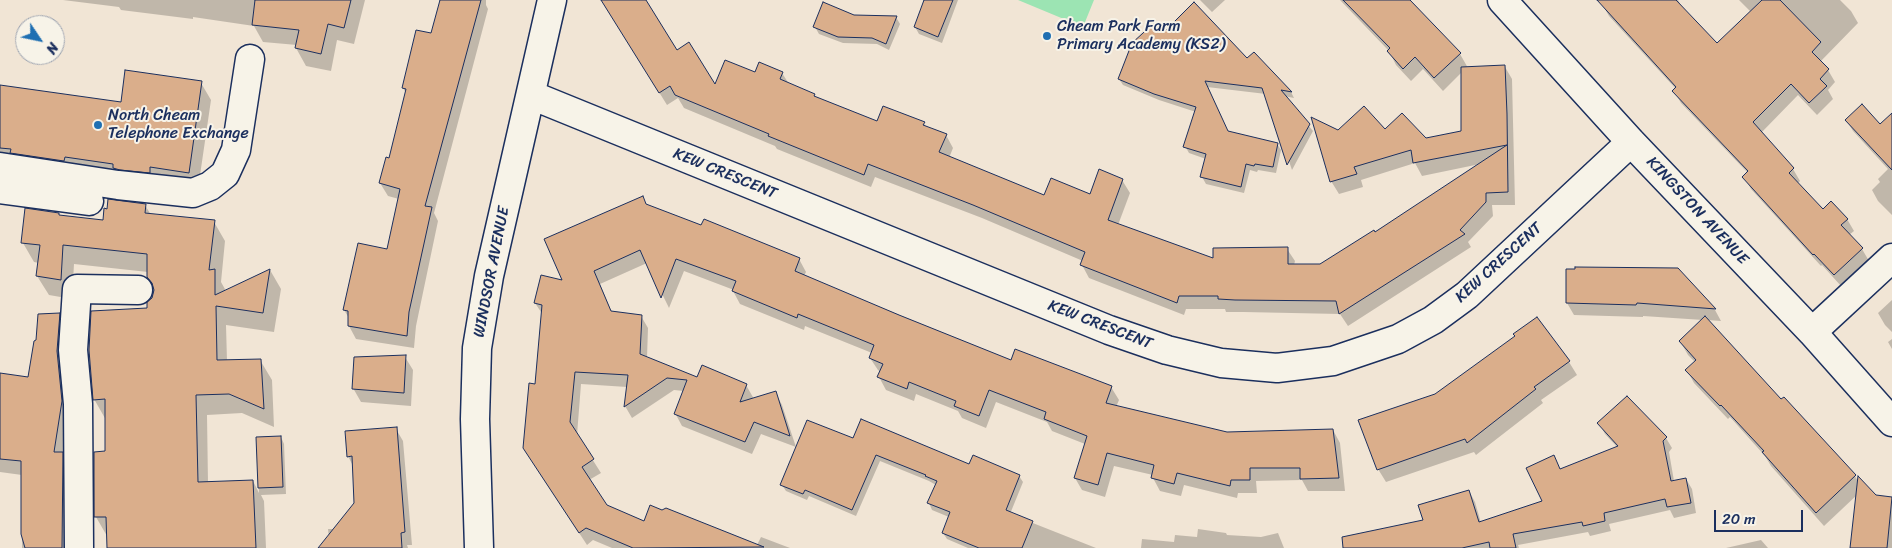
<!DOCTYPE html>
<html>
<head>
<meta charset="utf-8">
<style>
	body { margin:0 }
	#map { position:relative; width:1892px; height:548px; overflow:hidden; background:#f1e5d5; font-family:Sriracha,sans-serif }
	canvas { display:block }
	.north { position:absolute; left:15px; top:15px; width:50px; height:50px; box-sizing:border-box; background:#f7f3e8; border:1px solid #9fa5b1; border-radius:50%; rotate:124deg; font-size:14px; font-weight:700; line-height:20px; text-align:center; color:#1b2f5e }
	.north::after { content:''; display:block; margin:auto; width:18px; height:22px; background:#1f6fb2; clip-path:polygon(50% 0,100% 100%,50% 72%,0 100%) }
	.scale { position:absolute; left:1714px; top:510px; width:89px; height:22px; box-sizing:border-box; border:2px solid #1b2f5e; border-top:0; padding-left:6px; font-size:15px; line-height:18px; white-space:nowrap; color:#1b2f5e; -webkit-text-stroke:4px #f7f3e8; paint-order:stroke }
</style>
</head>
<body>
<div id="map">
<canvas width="1892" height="548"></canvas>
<div class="north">N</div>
<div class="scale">20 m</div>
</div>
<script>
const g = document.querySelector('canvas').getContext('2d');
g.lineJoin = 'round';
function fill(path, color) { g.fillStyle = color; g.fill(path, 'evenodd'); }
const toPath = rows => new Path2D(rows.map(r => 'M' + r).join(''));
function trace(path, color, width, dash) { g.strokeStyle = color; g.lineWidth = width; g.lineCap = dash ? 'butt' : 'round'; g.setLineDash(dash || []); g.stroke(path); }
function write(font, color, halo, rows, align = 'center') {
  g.font = font + ' Sriracha,sans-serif'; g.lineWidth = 4; g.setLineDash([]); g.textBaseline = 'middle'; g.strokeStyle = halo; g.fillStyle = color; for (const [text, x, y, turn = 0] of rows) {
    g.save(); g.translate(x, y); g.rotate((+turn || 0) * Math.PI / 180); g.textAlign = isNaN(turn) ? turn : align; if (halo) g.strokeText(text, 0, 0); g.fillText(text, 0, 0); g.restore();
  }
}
fill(toPath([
	[1018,0,1094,0,1083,27]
]), '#9ce4b3');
fill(toPath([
	[63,0,365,0,354,44,337,40,331,71,306,66,296,48,297,45,263,42,254,26,193,17,193,19,121,10,119,7],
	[441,0,486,0,486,5,488,9,434,213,438,221,416,326,414,348,356,339,349,326,349,318,344,310,388,251,399,199,388,196,380,183,389,159,406,93,403,88,432,35],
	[606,0,645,0,677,52,716,87,756,74,782,73,789,84,814,95,816,98,877,123,924,123,926,127,946,135,953,148,949,158,1044,196,1090,195,1122,180,1130,193,1118,225,1214,260,1287,249,1295,261,1294,265,1321,266,1375,234,1480,164,1422,176,1415,163,1361,180,1363,187,1339,194,1331,181,1339,132,1385,131,1425,139,1463,132,1462,72,1443,91,1423,69,1411,81,1396,65,1389,51,1340,0,1409,0,1460,54,1468,68,1505,67,1512,79,1515,205,1492,205,1493,216,1468,242,1471,247,1348,326,1340,314,1243,312,1226,312,1225,309,1186,309,1184,315,1089,278,1082,265,1083,261,982,218,875,177,871,187,777,149,775,146,684,108,678,98,667,105,613,18],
	[925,0,958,0,942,43,919,34,915,27],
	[1200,0,1225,0,1212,12],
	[1607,0,1678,0,1683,9,1717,45,1751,12,1739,0,1840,0,1851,11,1858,23,1820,62,1828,70,1835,82,1828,90,1833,99,1817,115,1798,95,1761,133,1793,169,1800,181,1798,183,1822,211,1847,219,1854,231,1849,235,1862,249,1869,261,1841,286,1822,265,1821,266,1751,189,1744,177,1748,173,1681,103,1674,91,1676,89,1609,16,1602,4],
	[854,16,896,17,900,24,889,50,877,44,843,43,819,34,815,27],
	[1164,34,1247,60,1254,54,1291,92,1294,98,1284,96,1313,131,1292,170,1266,94,1207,87,1228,132,1277,144,1281,150,1276,173,1258,170,1257,172,1250,170,1244,193,1206,184,1202,177,1206,159,1189,153,1185,146,1196,112,1159,100,1123,85,1119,79],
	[201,83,211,100,198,189,0,163,0,86,122,103],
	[1847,121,1892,136,1892,215,1878,201,1872,190,1880,182,1878,179,1888,169,1853,131],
	[145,205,151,215,214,222,225,241,221,282,226,291,270,270,281,289,274,332,226,325,227,361,260,360,272,380,274,427,242,413,207,415,208,483,253,481,259,493,257,438,281,437,284,444,286,494,261,495,264,501,266,548,108,548,107,536,96,517,106,453,106,420,94,399,148,309,154,288,148,277,148,272,74,264,72,299,49,295,37,276,39,263,34,262,23,243,60,217,104,222],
	[647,206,702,227,799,259,806,272,804,276,1012,361,1111,387,1119,400,1116,407,1227,433,1333,430,1340,443,1345,491,1308,491,1302,480,1256,481,1257,493,1238,493,1237,498,1184,485,1181,496,1160,491,1153,478,1153,475,1114,466,1105,497,1082,490,1075,478,1085,444,1052,431,1047,422,996,402,986,428,962,418,958,411,916,394,914,401,886,390,879,377,881,372,878,370,870,358,872,353,805,326,804,330,740,304,733,291,734,290,684,271,669,308,647,263,600,284,612,313,641,316,648,328,647,358,698,379,746,385,754,399,775,392,782,405,796,447,761,434,752,454,682,426,675,413,684,391,674,390,632,418,625,406,627,387,581,384,577,435,601,473,589,480,606,506,645,523,757,545,761,537,790,548,612,548,593,540,587,545,532,461,543,315,535,303,564,281],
	[1677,270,1715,310,1721,321,1707,320,1781,401,1855,476,1859,483,1876,496,1892,498,1892,548,1851,548,1858,494,1824,526,1771,466,1765,456,1730,417,1728,419,1694,383,1687,370,1695,362,1688,355,1680,341,1703,320,1643,316,1643,317,1574,315,1567,303],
	[1892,300,1892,332,1885,325,1878,313],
	[59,314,67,328,70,416,64,456,70,468,70,548,22,548,22,475,0,472,0,374,29,379],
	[1537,319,1569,362,1577,375,1541,400,1543,403,1476,455,1474,452,1386,482,1378,469,1435,395,1516,337],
	[1892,339,1892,349,1888,342],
	[405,357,413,370,411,406,361,402,353,388],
	[1626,398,1666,438,1672,448,1669,452,1674,481,1686,479,1692,489,1696,513,1674,518,1670,510,1609,524,1611,531,1590,536,1588,532,1518,545,1519,548,1380,548,1469,491,1475,502,1481,523,1544,502,1561,470,1618,448,1605,434,1599,423],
	[396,429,403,441,412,545,407,545,408,548,330,548,328,529,335,529,356,503,353,466,348,456],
	[854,440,1019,476,1023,482,1010,514,1096,548,968,548,947,539,943,533,949,517,932,510,929,503,936,485,929,481,880,461,856,516,809,496,807,500,786,491,782,485],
	[1198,529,1226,533,1227,535,1261,537,1278,533,1284,548,1141,548,1142,539,1174,542,1175,535,1197,537],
	[1761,540,1768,548,1726,548]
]), '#0003');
const building = toPath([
	[255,0,351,0,344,28,328,24,321,54,295,48,299,30,252,25,255,0],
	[440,0,481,0,425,206,432,207,409,312,407,336,348,326,348,311,343,310,358,243,387,249,400,189,379,183,386,157,389,158,406,89,402,88,416,30,431,33,440,0],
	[601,0,646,0,677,50,689,42,715,84,725,60,755,72,759,62,783,72,780,79,815,94,814,96,877,121,883,106,925,122,923,125,947,134,939,152,1044,195,1051,178,1090,194,1099,169,1123,179,1108,220,1213,258,1213,248,1288,247,1288,264,1320,264,1374,230,1375,232,1507,145,1413,163,1411,150,1354,167,1357,174,1330,182,1311,117,1338,130,1364,106,1385,129,1402,113,1426,138,1461,131,1461,67,1505,65,1507,114,1508,192,1486,193,1486,202,1460,230,1465,234,1339,314,1336,301,1235,300,1218,299,1218,296,1179,296,1177,303,1080,265,1085,252,973,205,868,164,864,175,768,136,769,134,675,95,670,86,659,93,601,0],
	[924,0,953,0,938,37,914,27,924,0],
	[1343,0,1410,0,1461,53,1434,78,1415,57,1403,69,1387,51,1390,48,1343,0],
	[1597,0,1676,0,1717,43,1762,0,1780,0,1821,42,1812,52,1829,69,1820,79,1827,86,1809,103,1791,84,1753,122,1794,168,1789,173,1823,209,1831,201,1848,219,1841,225,1863,248,1834,275,1814,254,1813,255,1742,177,1748,171,1672,91,1676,87,1597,0],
	[823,2,854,15,897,16,886,44,872,38,838,37,813,27,823,2],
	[1194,2,1247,58,1254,52,1292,92,1281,90,1310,124,1287,165,1262,88,1205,81,1228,131,1278,143,1273,167,1255,164,1254,166,1246,164,1241,187,1200,177,1206,154,1183,147,1196,107,1154,94,1118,79,1132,43,1154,23,1164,32,1194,2],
	[125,70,202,81,189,173,150,167,150,173,120,170,113,168,113,164,65,157,64,161,10,153,11,149,0,148,0,85,121,102,125,70],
	[1862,104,1880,124,1892,113,1892,170,1845,120,1862,104],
	[643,196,646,204,701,225,704,219,800,258,795,271,899,315,1011,360,1015,349,1112,386,1106,403,1227,432,1333,429,1339,478,1300,479,1300,468,1250,468,1250,480,1231,480,1230,486,1177,473,1174,484,1151,478,1154,465,1107,453,1098,485,1074,478,1087,436,1044,419,1046,412,989,390,979,416,954,406,956,401,909,382,907,389,877,377,883,364,869,358,874,345,798,314,797,318,732,291,736,281,676,259,661,298,640,250,594,271,611,311,642,315,640,354,697,377,702,365,747,384,740,402,776,391,790,436,754,422,745,442,674,414,687,380,667,378,624,407,628,375,575,372,570,422,594,459,582,467,607,505,644,521,650,505,662,510,666,508,764,547,633,548,586,528,579,533,523,448,529,383,535,384,542,305,534,303,541,275,562,280,544,239,643,196],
	[108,199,146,204,145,213,215,220,209,270,215,269,215,295,270,269,263,313,216,306,217,360,261,359,264,409,229,394,196,395,198,482,253,480,256,548,107,548,106,517,94,517,94,452,105,451,105,399,93,400,89,350,91,311,147,308,147,302,152,298,154,290,152,283,147,277,147,254,63,245,61,280,36,276,40,245,21,243,25,208,59,213,59,215,103,220,104,208,107,209,108,199],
	[1575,267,1678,268,1716,309,1637,303,1636,305,1566,303,1566,269,1575,269,1575,267],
	[60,313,57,351,62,401,54,452,63,452,62,548,25,548,21,534,21,461,0,459,0,373,28,377,34,341,36,340,38,314,60,313],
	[1705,316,1781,399,1784,397,1856,475,1816,513,1762,452,1764,451,1721,405,1720,406,1685,370,1696,360,1679,341,1705,316],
	[1537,317,1570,361,1534,387,1536,389,1467,443,1465,439,1377,470,1358,420,1435,394,1515,336,1513,334,1537,317],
	[406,355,404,393,352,389,354,357,406,355],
	[1627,396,1667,437,1663,441,1671,481,1686,478,1691,503,1667,507,1665,499,1604,513,1605,521,1583,526,1582,522,1513,534,1516,548,1490,548,1489,542,1462,548,1343,548,1342,537,1423,520,1418,505,1469,490,1479,522,1542,501,1526,468,1554,455,1560,469,1618,446,1597,423,1627,396],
	[861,419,969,464,973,455,1020,475,1006,510,1033,521,1022,548,979,548,942,533,950,512,927,503,937,481,925,476,926,475,876,455,852,510,805,490,803,494,780,485,807,420,853,438,861,419],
	[397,427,405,532,401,533,402,548,318,548,354,503,352,456,347,457,345,431,397,427],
	[281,436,283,487,258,488,256,437,281,436],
	[1858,476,1876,495,1892,497,1887,548,1850,548,1858,476]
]);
fill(building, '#daae8b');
trace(building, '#1b2f5e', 1);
const minor = toPath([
	[1502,0,1631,142,1812,332,1892,422],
	[531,95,1109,330,1167,350,1221,363,1277,368,1333,361,1398,339,1433,320,1467,295,1631,142],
	[0,167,118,185,193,193,210,186,225,174,236,150,250,59],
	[0,189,89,201],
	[1812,332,1892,258],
	[79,548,78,404,73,350,77,289,138,290],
	[479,548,475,419,477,348,489,276,552,0]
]);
trace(minor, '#1b2f5e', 31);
trace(minor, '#f7f3e8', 28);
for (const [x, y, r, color] of [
	[1047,36,5,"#1f6fb2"],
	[98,125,5,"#1f6fb2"]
]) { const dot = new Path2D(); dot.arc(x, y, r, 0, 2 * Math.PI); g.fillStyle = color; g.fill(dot); trace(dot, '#f7f3e8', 2); }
write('16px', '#1b2f5e', '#f7f3e8', [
	["Cheam Park Farm",1057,27],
	["Primary Academy (KS2)",1057,45],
	["North Cheam",108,116],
	["Telephone Exchange",108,134]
], 'left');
write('16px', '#1b2f5e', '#f7f3e8', [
	["KEW CRESCENT",725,174,22],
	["KINGSTON AVENUE",1697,211,47],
	["KEW CRESCENT",1499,263,-42],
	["WINDSOR AVENUE",492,272,-79],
	["KEW CRESCENT",1100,325,21]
]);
</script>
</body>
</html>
